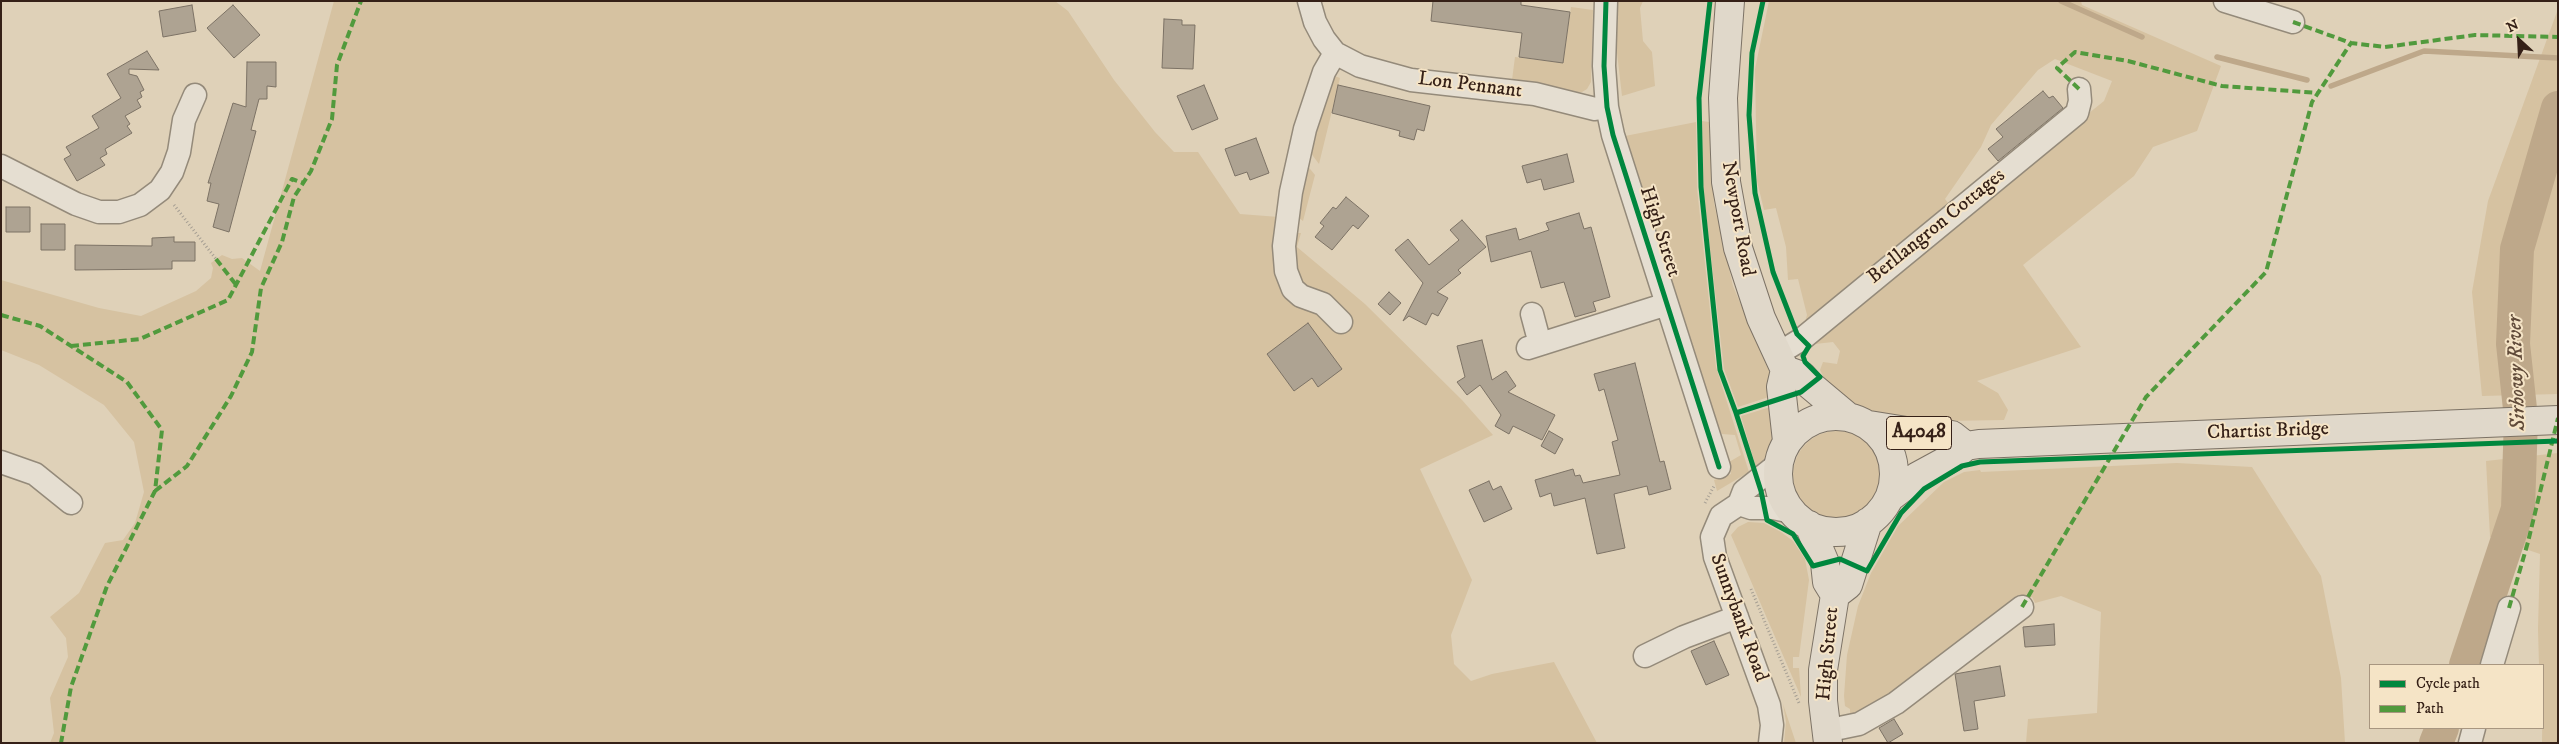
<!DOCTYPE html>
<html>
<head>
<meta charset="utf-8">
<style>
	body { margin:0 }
	#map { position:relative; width:2559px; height:744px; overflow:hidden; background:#dfd1b8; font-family:"IM FELL DW Pica",serif }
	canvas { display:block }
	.frame { position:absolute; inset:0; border:2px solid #352017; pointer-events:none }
	.legend { position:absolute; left:2369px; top:664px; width:175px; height:65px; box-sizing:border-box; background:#f5e4c6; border:1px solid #a89680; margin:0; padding:6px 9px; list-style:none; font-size:15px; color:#352017 }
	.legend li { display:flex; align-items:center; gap:10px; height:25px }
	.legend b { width:25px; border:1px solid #a89680 }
	.north { position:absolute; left:2494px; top:15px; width:50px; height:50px; -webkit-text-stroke:4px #f5e4c6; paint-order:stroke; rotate:335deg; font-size:14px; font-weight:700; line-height:20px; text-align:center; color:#352017 }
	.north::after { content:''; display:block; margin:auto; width:18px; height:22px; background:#352017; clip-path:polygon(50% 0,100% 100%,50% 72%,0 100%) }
</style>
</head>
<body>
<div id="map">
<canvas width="2559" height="744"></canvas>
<div class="frame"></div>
<ul class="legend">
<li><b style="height:6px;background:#00873e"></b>Cycle path</li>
<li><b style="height:6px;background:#519a3d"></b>Path</li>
</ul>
<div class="north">N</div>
</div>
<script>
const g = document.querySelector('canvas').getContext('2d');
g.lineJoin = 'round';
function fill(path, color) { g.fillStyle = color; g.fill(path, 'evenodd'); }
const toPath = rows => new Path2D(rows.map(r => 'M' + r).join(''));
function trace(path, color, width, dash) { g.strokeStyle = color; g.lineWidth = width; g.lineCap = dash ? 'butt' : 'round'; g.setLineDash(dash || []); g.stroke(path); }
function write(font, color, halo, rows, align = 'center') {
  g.font = font + ' "IM FELL DW Pica",serif'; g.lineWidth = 4; g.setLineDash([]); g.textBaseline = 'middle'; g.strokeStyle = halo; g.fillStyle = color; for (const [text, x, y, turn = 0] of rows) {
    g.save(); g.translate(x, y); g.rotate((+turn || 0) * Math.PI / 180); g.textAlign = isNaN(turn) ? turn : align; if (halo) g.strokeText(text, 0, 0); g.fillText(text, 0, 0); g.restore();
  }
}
fill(toPath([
	[334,1,1055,1,1068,11,1114,80,1155,132,1174,152,1198,152,1240,214,1279,217,1296,233,1301,233,1297,247,1365,304,1462,400,1493,435,1420,469,1472,580,1451,635,1454,664,1471,681,1492,674,1554,662,1597,743,50,743,54,733,50,698,68,657,66,638,50,617,79,593,105,543,123,540,135,523,144,492,134,442,104,405,39,365,1,350,1,280,99,308,141,316,196,291,211,278,213,268,211,263,222,255,232,259,242,258,260,271],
	[1616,1,1643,1,1640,8,1643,41,1652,52,1655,86,1622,96,1616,44],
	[1769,1,2081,1,2082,5,2221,66,2197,131,2153,147,2134,176,2023,265,2081,347,1977,381,1998,393,2008,410,2004,420,1943,421,1943,428,1874,414,1850,404,1821,381,1824,378,1820,370,1823,362,1837,364,1840,351,1833,342,1815,344,1803,329,1807,315,1798,279,1788,280,1786,247,1776,208,1764,210,1757,181,1755,69],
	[2055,59,2112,81,2104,101,2089,113,2087,110,1961,220,1945,199,1981,147,1991,125,2038,70],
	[1571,7,1593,10,1591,82,1587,89,1582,92,1570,92,1512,80,1515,57,1563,63],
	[2558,9,2558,394,2482,396,2472,292,2488,201],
	[1332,75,1340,78,1319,164,1307,148],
	[1702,121,1709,122,1714,203,1733,286,1769,371,1775,395,1738,407,1724,369,1703,188],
	[1696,122,1697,188,1716,367,1749,472,1717,491,1714,480,1731,474,1729,462,1741,455,1735,435,1722,434,1717,429,1625,136],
	[1302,159,1315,175,1303,221,1296,216],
	[1777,405,1775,436,1770,450,1757,471,1741,416],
	'1793 475a44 44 0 1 1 88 0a44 44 0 1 1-88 0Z',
	[2558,453,2558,743,2542,743,2543,665,2539,665,2538,629,2540,554,2490,537,2486,461],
	[2177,463,2252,467,2321,576,2341,678,2345,743,2026,743,2028,719,2097,713,2101,612,2061,596,2035,603,2032,597,2019,599,1894,694,1850,717,1850,709,1845,706,1844,696,1847,655,1858,606,1871,573,1898,526,1944,482,1964,472,1980,470,1981,472],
	[1748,522,1764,523,1781,532,1793,541,1805,559,1809,580,1799,657,1793,657,1793,668,1799,668,1801,697,1731,535,1738,527],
	[1783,704,1796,743,1784,743,1786,722]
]), '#d6c2a1');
trace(toPath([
	[2061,1,2142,37],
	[2217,57,2307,80],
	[2331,86,2424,51,2558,58]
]), '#bea88a', 5.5);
trace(toPath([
	[2466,665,2518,509,2521,418,2513,344,2517,249,2558,108],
	[2436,743,2442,728]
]), '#bea88a', 34);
const building = toPath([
	[1433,1,1521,1,1521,5,1570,12,1563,63,1519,57,1522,33,1431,21,1433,1],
	[192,5,196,31,163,37,159,11,192,5],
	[233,5,260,35,234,58,207,28,233,5],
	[1164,19,1182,20,1182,25,1195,25,1193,69,1162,68,1164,19],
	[147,51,159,70,129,69,129,74,137,76,144,90,140,92,142,97,137,100,141,107,125,116,130,124,127,126,132,133,105,149,107,154,100,158,105,165,77,181,64,159,71,155,66,147,99,128,92,116,121,98,107,74,147,51],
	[247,62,276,62,276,87,267,86,267,99,259,99,251,130,256,131,229,232,213,227,219,204,207,201,211,183,208,183,233,103,246,107,247,62],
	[1204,85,1218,119,1192,130,1177,96,1204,85],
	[1338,85,1430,106,1424,131,1417,129,1414,140,1399,136,1400,131,1332,113,1338,85],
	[2043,91,2049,98,2053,96,2063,108,1998,161,1988,149,2003,137,1996,129,2043,91],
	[1256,138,1269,173,1250,180,1247,172,1235,176,1225,149,1256,138],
	[1567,154,1574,182,1544,190,1541,179,1527,183,1522,166,1567,154],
	[1346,197,1369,216,1358,229,1353,225,1332,250,1315,237,1324,226,1320,223,1333,207,1336,209,1346,197],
	[6,207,30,207,30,232,6,232,6,207],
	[1579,213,1584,229,1591,227,1610,297,1593,302,1596,311,1575,317,1564,282,1541,288,1531,251,1491,262,1486,236,1516,228,1519,240,1549,230,1546,223,1579,213],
	[1462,220,1486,247,1458,270,1461,273,1437,292,1448,298,1438,316,1432,313,1426,325,1409,316,1403,321,1423,283,1395,250,1408,239,1429,265,1459,240,1450,230,1462,220],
	[41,224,65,224,65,250,41,250,41,224],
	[174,237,174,242,195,242,195,261,172,261,172,269,75,270,75,245,152,246,152,238,174,237],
	[1389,292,1401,303,1390,315,1378,304,1389,292],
	[1308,323,1342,369,1318,387,1312,378,1294,391,1267,354,1308,323],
	[1482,340,1492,380,1506,371,1516,386,1508,392,1555,415,1542,440,1513,426,1509,434,1495,426,1501,415,1480,385,1467,395,1457,382,1465,377,1457,346,1482,340],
	[1635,363,1660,462,1664,461,1671,489,1649,495,1647,486,1614,494,1625,548,1597,554,1585,498,1554,506,1551,493,1540,497,1535,480,1573,469,1575,476,1580,475,1583,483,1620,475,1612,442,1618,440,1604,389,1599,391,1594,374,1635,363],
	[1549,431,1563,439,1555,454,1541,446,1549,431],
	[1489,481,1493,490,1501,486,1512,509,1484,522,1469,490,1489,481],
	[2054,624,2055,645,2025,647,2023,627,2054,624],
	[1714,641,1729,675,1706,685,1691,651,1714,641],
	[2000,666,2005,696,1974,701,1978,729,1964,731,1955,674,2000,666],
	[1894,719,1903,734,1888,743,1879,728,1894,719]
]);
fill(building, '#aea392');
trace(building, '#7c7265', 1);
const minor = toPath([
	[1309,1,1315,22,1324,39,1335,53,1360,66,1411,80,1535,94,1595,109,1607,107],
	[1606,1,1604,66,1607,107,1613,135,1719,467],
	[2225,1,2293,22],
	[1335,53,1324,72,1305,129,1291,192,1284,246,1286,271,1293,289,1301,296,1323,304,1341,322],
	[1,166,76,204,99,212,119,212,140,205,160,190,172,172,179,152,184,120,195,95],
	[1532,314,1540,344],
	[1528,348,1667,304],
	[1776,355,1802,339,2077,113,2080,101,2079,89],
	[1,462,35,474,71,503],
	[1739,504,1751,508,1773,508,1792,512],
	[1645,656,1684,637,1737,617],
	[2492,665,2509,608],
	[1825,731,1859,724,1896,703,2022,607],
	[1770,743,1772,725,1769,705,1715,557,1712,537,1721,516,1739,504,1744,491,1778,464],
	[2470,743,2474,728]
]);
const major = toPath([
	[1730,1,1723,98,1726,182,1738,248,1761,318,1785,370,1802,376,1810,385,1847,416],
	[1785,370,1781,387,1787,441],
	'1778 474a58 58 0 1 1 116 0a58 58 0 1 1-116 0Z',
	[1869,425,1925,434,1952,435,1966,446],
	[1889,498,1918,476,1953,457,1966,446,1979,444,2558,420],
	[1809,525,1825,563,1827,582,1835,595,1823,670,1823,701,1828,743],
	[1835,595,1848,585,1868,522]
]);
trace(minor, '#948a7a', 25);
trace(major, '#7c7265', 30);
trace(toPath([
	[174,205,216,259],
	[1705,503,1714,486],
	[1751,589,1799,703]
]), '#a59e93', 3, [1, 2.5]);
trace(minor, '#e5ded1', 22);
trace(major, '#e0d8ca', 28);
trace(toPath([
	[2293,22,2351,43,2385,47,2475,35,2558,37],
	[2079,89,2057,68,2075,52,2128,61,2222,86,2318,93],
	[216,259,237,286],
	[1,315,40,326,127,382,162,430,155,491,107,586,71,687,61,743],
	[71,346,140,339,228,300,292,179,303,183],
	[155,491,187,466,231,396,252,352,261,288,282,242,294,197,311,171,332,119,337,65,361,1],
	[2022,607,2146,397,2266,272,2312,102,2351,43],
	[2509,608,2528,542,2558,418]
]), '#519a3d', 4, [8, 4]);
trace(toPath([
	[1606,1,1604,66,1607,107,1613,135,1719,467],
	[1710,1,1699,98,1701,187,1720,370,1736,413],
	[1763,1,1752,53,1749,115,1755,193,1773,272,1797,334,1809,346,1803,356,1805,362,1820,377,1801,392,1736,413,1761,491,1767,520,1793,534,1813,566,1840,559,1867,571,1901,513,1924,489,1962,466,1980,462,2558,441]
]), '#00873e', 5);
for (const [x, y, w] of [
	[1919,433,65]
]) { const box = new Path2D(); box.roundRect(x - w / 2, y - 16.5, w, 33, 4); g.fillStyle = '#f5e4c6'; g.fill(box); trace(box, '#352017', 1); }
write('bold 19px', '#352017', null, [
	["A4048",1919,433]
]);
write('20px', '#352017', '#f5e4c6', [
	["Lon Pennant",1470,86,7],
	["Newport Road",1737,219,80],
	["Berllangron Cottages",1937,227,-39],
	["High Street",1659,232,72],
	["Chartist Bridge",2268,432,-2],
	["Sunnybank Road",1738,618,70],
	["High Street",1829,654,-85]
]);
write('italic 21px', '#604a39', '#f5e4c6', [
	["Sirhowy River",2518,373,-92]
]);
</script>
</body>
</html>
